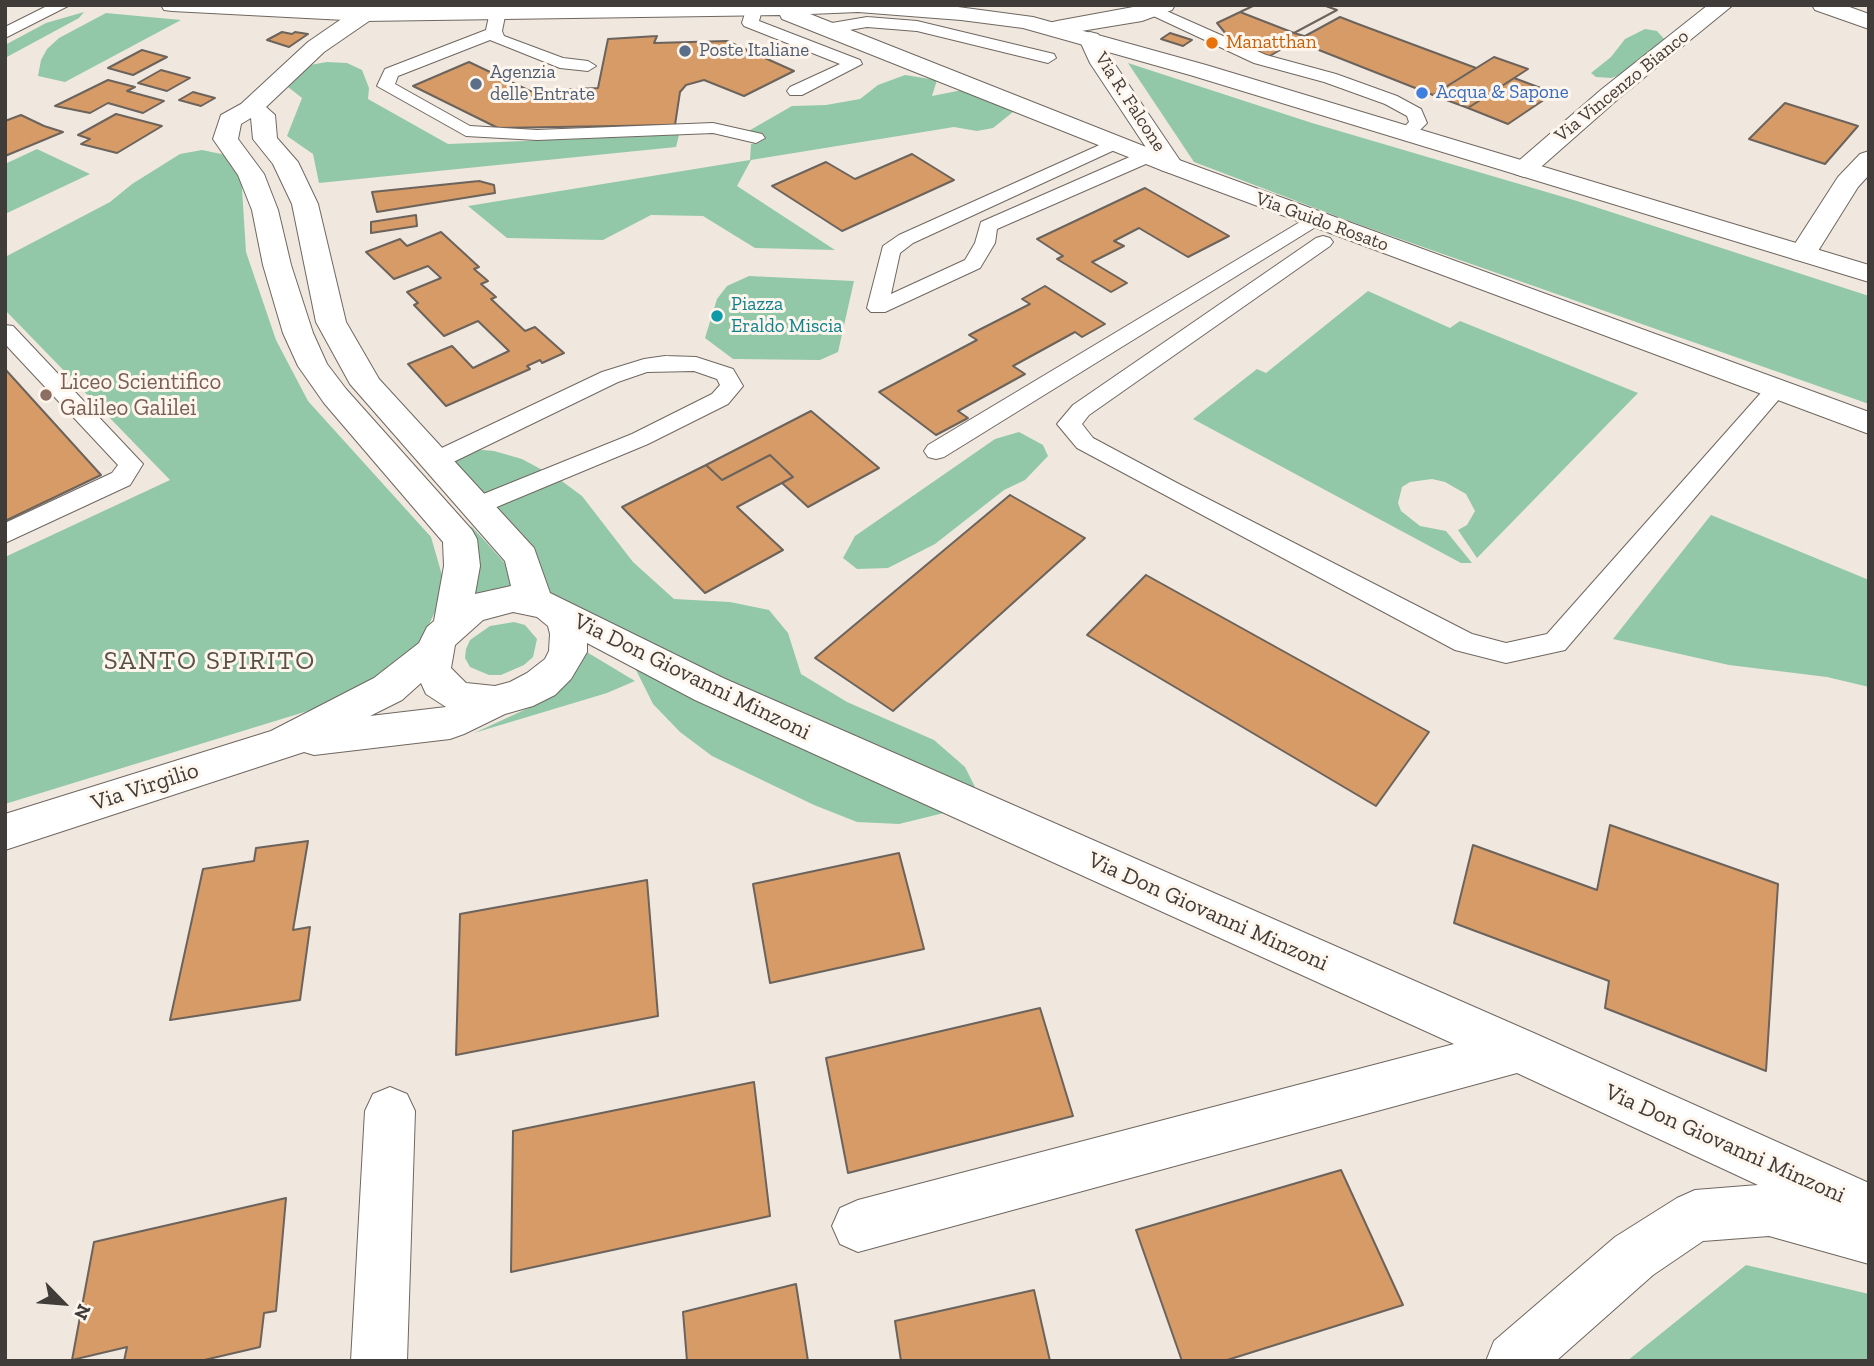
<!DOCTYPE html>
<html>
<head>
<meta charset="utf-8">
<style>
	body { margin:0 }
	#map { position:relative; width:1874px; height:1366px; overflow:hidden; background:#f0e8df; font-family:"Zilla Slab",serif }
	canvas { display:block }
	.frame { position:absolute; inset:0; border:7px solid #403c39; pointer-events:none }
	.north { position:absolute; left:28px; top:1268px; width:70px; height:70px; -webkit-text-stroke:5px #fef5ec; paint-order:stroke; rotate:115deg; font-size:19px; font-weight:700; line-height:28px; text-align:center; color:#403c39 }
	.north::after { content:''; display:block; margin:auto; width:24px; height:32px; background:#403c39; clip-path:polygon(50% 0,100% 100%,50% 72%,0 100%) }
</style>
</head>
<body>
<div id="map">
<canvas width="1874" height="1366"></canvas>
<div class="frame"></div>
<div class="north">N</div>
</div>
<script>
const g = document.querySelector('canvas').getContext('2d');
g.lineJoin = 'round';
function fill(path, color) { g.fillStyle = color; g.fill(path, 'evenodd'); }
const toPath = rows => new Path2D(rows.map(r => 'M' + r).join(''));
function trace(path, color, width, dash) { g.strokeStyle = color; g.lineWidth = width; g.lineCap = dash ? 'butt' : 'round'; g.setLineDash(dash || []); g.stroke(path); }
function write(font, color, halo, rows, align = 'center') {
  g.font = font + ' "Zilla Slab",serif'; g.lineWidth = 6; g.setLineDash([]); g.textBaseline = 'middle'; g.strokeStyle = halo; g.fillStyle = color; for (const [text, x, y, turn = 0] of rows) {
    g.save(); g.translate(x, y); g.rotate((+turn || 0) * Math.PI / 180); g.textAlign = isNaN(turn) ? turn : align; if (halo) g.strokeText(text, 0, 0); g.fillText(text, 0, 0); g.restore();
  }
}
fill(toPath([
	[84,12,79,18,5,58,5,45,46,23],
	[106,13,181,20,65,82,38,76,41,60,47,49,59,38],
	[1645,29,1657,31,1666,41,1623,74,1611,78,1596,77,1591,73,1611,57,1625,39],
	[327,62,347,63,362,70,369,88,368,99,448,144,679,135,676,147,319,183,313,154,287,136,302,98,288,87,292,77,310,65],
	[1128,63,1312,123,1577,201,1869,296,1869,404,1349,221,1194,162],
	[905,75,937,80,932,96,962,90,991,99,1013,112,993,128,977,131,954,127,751,160,737,186,835,250,755,248,703,216,651,215,603,240,507,238,468,206,750,160,751,144,757,143,745,133,792,106,826,105,860,99,878,85],
	[37,149,90,174,5,214,5,164],
	[202,150,226,155,241,173,246,252,276,340,308,401,431,537,446,589,421,641,373,681,311,710,5,804,5,557,170,480,5,310,5,257,110,202,132,184,180,154],
	[749,276,854,281,838,352,820,360,733,359,705,338,717,299,727,286],
	[1368,291,1450,328,1460,321,1638,393,1477,558,1458,530,1467,525,1475,511,1466,494,1445,482,1432,479,1410,482,1402,487,1398,503,1401,511,1420,526,1446,531,1472,563,1461,563,1193,419,1257,369,1266,373],
	[1019,432,1043,445,1048,456,1025,480,1004,490,935,544,888,568,857,569,843,558,855,536,995,439],
	[473,449,494,451,522,459,559,479,582,496,633,562,674,599,730,602,769,610,788,633,801,674,847,702,934,740,965,767,978,793,960,809,899,824,857,822,814,805,712,756,680,732,653,704,634,666,544,597,442,457],
	[1711,515,1869,580,1869,687,1827,677,1729,665,1613,639],
	[471,526,486,542,526,587,476,593],
	[514,622,525,625,537,639,533,657,524,665,501,675,489,675,470,667,465,658,466,649,470,640,490,626],
	[585,651,635,681,607,693,474,733,535,705,557,690,576,671],
	[1746,1265,1869,1294,1869,1361,1627,1361]
]), '#92c8a8');
const building = toPath([
	[1255,5,1323,5,1337,10,1294,33,1240,12,1255,5],
	[1255,5,1323,5,1337,10,1294,33,1304,36,1268,57,1226,34,1217,23,1255,5],
	[1340,17,1358,24,1476,68,1433,95,1296,41,1340,17],
	[282,32,292,34,295,32,308,34,289,47,267,40,282,32],
	[1170,33,1192,40,1183,46,1161,39,1170,33],
	[657,36,654,43,727,41,794,71,744,96,704,80,686,85,680,92,675,125,498,128,413,86,469,62,530,91,598,88,608,39,657,36],
	[142,50,167,57,133,75,108,68,142,50],
	[1494,57,1528,69,1468,108,1433,95,1494,57],
	[161,70,190,78,167,91,138,83,161,70],
	[1514,78,1554,93,1508,124,1468,108,1514,78],
	[108,80,135,87,127,91,164,101,143,113,108,103,90,113,55,106,108,80],
	[193,92,215,98,201,106,179,100,193,92],
	[1785,103,1858,126,1825,164,1749,139,1785,103],
	[116,114,162,126,117,153,81,144,90,139,78,135,116,114],
	[21,115,44,126,63,132,5,156,5,121,21,115],
	[912,154,954,180,842,231,772,186,826,162,855,179,912,154],
	[479,181,494,185,495,193,377,212,372,192,479,181],
	[1145,188,1229,236,1188,257,1139,228,1114,241,1124,246,1092,262,1127,283,1111,292,1057,259,1063,256,1037,239,1145,188],
	[416,215,417,226,371,233,371,222,416,215],
	[441,232,479,267,474,269,488,281,481,284,496,297,491,299,525,331,535,327,564,353,542,363,540,360,527,366,530,369,446,406,408,364,452,346,473,368,509,351,478,321,444,336,414,305,418,303,407,292,441,278,428,266,394,279,366,252,400,239,407,246,441,232],
	[1045,286,1105,324,1082,337,1075,332,1013,366,1025,374,958,411,968,418,936,435,879,392,977,340,969,335,1030,304,1022,299,1045,286],
	[5,369,101,475,5,521,5,369],
	[811,411,879,468,808,507,782,483,793,477,770,455,722,480,706,465,811,411],
	[770,455,793,477,737,507,783,550,705,593,622,507,706,465,722,480,770,455],
	[1010,495,1085,538,893,711,815,658,1010,495],
	[1146,575,1429,732,1376,806,1087,635,1146,575],
	[1610,825,1778,884,1766,1071,1605,1008,1609,981,1454,923,1473,845,1597,890,1610,825],
	[308,841,293,930,310,927,300,1000,170,1020,203,869,254,861,256,848,308,841],
	[899,853,924,949,770,983,753,884,899,853],
	[647,880,658,1016,456,1055,460,914,647,880],
	[1040,1008,1073,1116,848,1173,826,1058,1040,1008],
	[754,1082,770,1216,511,1272,513,1131,754,1082],
	[1341,1170,1403,1305,1224,1361,1182,1361,1136,1230,1341,1170],
	[286,1198,276,1311,264,1313,260,1347,200,1361,124,1361,127,1347,72,1360,94,1242,286,1198],
	[796,1284,808,1361,687,1361,683,1312,796,1284],
	[1034,1290,1050,1361,901,1361,895,1321,1034,1290]
]);
fill(building, '#d69b66');
trace(building, '#6b635c', 2);
const service = toPath([
	[49,5,70,5,5,38,5,27,49,5],
	[754,5,762,10,759,21,860,60,862,64,802,95,790,95,787,91,790,87,840,64,744,26,742,23,746,10,754,5],
	[1153,5,1266,55,1336,74,1397,96,1421,109,1427,123,1413,137,1401,137,1398,133,1409,122,1407,116,1385,104,1324,82,1254,63,1147,13,1145,10,1147,7,1153,5],
	[497,11,505,16,502,31,504,36,563,58,588,61,596,66,588,71,560,68,490,40,398,76,395,84,470,126,537,130,713,123,762,134,765,138,756,143,713,133,537,140,466,136,377,86,385,69,486,30,489,16,497,11],
	[867,17,917,21,1054,54,1056,58,1048,63,917,31,867,27,826,34,818,29,826,24,867,17],
	[1115,138,1124,143,1121,147,913,243,900,253,891,294,965,260,975,243,981,222,1141,152,1155,152,1157,156,1155,160,997,229,995,243,980,268,885,312,871,312,867,308,883,246,899,235,1115,138],
	[1315,213,1325,219,1322,223,944,457,936,459,928,457,924,451,928,445,1315,213],
	[1323,236,1330,238,1333,242,1330,246,1089,415,1082,424,1093,438,1177,483,1472,634,1506,643,1547,634,1767,386,1775,384,1783,386,1786,391,1565,650,1506,663,1455,650,1077,448,1057,424,1073,405,1316,238,1323,236],
	[5,325,13,326,143,464,130,485,5,543,5,523,112,473,118,465,5,344,5,325],
	[665,356,696,357,733,369,743,386,728,404,648,444,475,516,466,513,463,507,466,501,632,434,712,394,720,385,717,379,694,371,647,372,618,382,443,467,435,469,427,467,423,461,427,455,602,372,644,359,665,356]
]);
const minor = toPath([
	[1144,5,1175,5,1172,10,1142,21,1057,35,1049,33,1046,28,1049,23,1057,21,1144,5],
	[1708,5,1733,5,1618,99,1533,174,1524,177,1515,174,1511,169,1515,164,1602,89,1708,5],
	[1812,5,1844,5,1869,14,1869,29,1815,10,1812,5],
	[364,7,372,9,375,14,372,19,324,52,266,107,275,115,277,138,298,162,318,204,346,322,379,379,534,548,550,593,723,678,1536,1034,1869,1183,1869,1264,1769,1236,1703,1241,1653,1275,1556,1361,1486,1361,1494,1341,1615,1237,1677,1198,1695,1190,1758,1185,1517,1073,858,1252,840,1244,832,1226,840,1208,858,1200,1454,1044,695,700,587,643,587,652,571,679,555,695,533,706,505,714,464,734,450,739,314,755,304,752,5,850,5,814,271,731,374,678,419,643,427,627,434,621,444,566,443,542,324,403,298,366,283,333,263,265,252,210,238,175,213,139,221,115,241,104,308,42,356,9,364,7],
	[251,118,253,139,273,164,292,204,316,322,350,384,505,561,511,586,475,594,480,566,477,539,472,530,346,389,327,364,313,333,291,265,278,210,264,174,238,139,241,124,251,118],
	[513,612,537,617,548,626,550,634,549,651,545,659,527,673,510,682,495,686,466,683,451,668,455,645,483,620,513,612],
	[421,683,426,694,446,707,370,716,402,700,421,683],
	[1090,32,1098,34,1114,63,1183,165,1179,170,1170,173,1161,170,1090,63,1079,39,1082,34,1090,32],
	[1869,151,1869,175,1858,187,1813,259,1803,261,1793,259,1789,253,1838,177,1860,154,1869,151],
	[390,1087,407,1094,415,1111,407,1361,351,1361,365,1111,373,1094,390,1087]
]);
const tertiary = toPath([
	[161,5,364,7,943,5,1033,17,1206,65,1869,265,1869,282,1190,75,1023,28,961,20,858,12,810,14,1179,160,1869,412,1869,434,1161,170,782,19,780,15,364,21,172,11,164,10,161,5]
]);
trace(service, '#6f6760', 2);
trace(minor, '#6f6760', 2);
trace(tertiary, '#6f6760', 2);
fill(service, '#fff');
fill(minor, '#fff');
fill(tertiary, '#fff');
for (const [x, y, r, color] of [
	[1212,43,7,"#e8710a"],
	[685,51,7,"#5c6f8a"],
	[476,84,7,"#5c6f8a"],
	[1422,93,7,"#3f7fe0"],
	[717,316,7,"#0f9aa8"],
	[46,395,7,"#8d6e63"]
]) { const dot = new Path2D(); dot.arc(x, y, r, 0, 2 * Math.PI); g.fillStyle = color; g.fill(dot); trace(dot, '#fef5ec', 2.5); }
write('19px', '#c56008', '#fef5ec', [
	["Manatthan",1226,43]
], 'left');
write('19px', '#4e5e75', '#fef5ec', [
	["Poste Italiane",699,51],
	["Agenzia",490,73],
	["delle Entrate",490,95]
], 'left');
write('19px', '#403c39', '#fef5ec', [
	["Via Vincenzo Bianco",1622,86,-39],
	["Via R. Falcone",1130,102,57],
	["Via Guido Rosato",1322,222,20]
]);
write('19px', '#366cbe', '#fef5ec', [
	["Acqua & Sapone",1436,93]
], 'left');
write('19px', '#0d838f', '#fef5ec', [
	["Piazza",731,305],
	["Eraldo Miscia",731,327]
], 'left');
write('23px', '#785e54', '#fef5ec', [
	["Liceo Scientifico",60,382],
	["Galileo Galilei",60,408]
], 'left');
write('23px', '#403c39', '#fef5ec', [
	["Via Don Giovanni Minzoni",692,677,26],
	["Via Virgilio",145,787,-18],
	["Via Don Giovanni Minzoni",1208,912,24],
	["Via Don Giovanni Minzoni",1725,1144,24]
]);
g.letterSpacing = '2px';
write('26px', '#575049', '#fef5ec', [
	["SANTO SPIRITO",210,662]
]);
g.letterSpacing = '0px';
</script>
</body>
</html>
